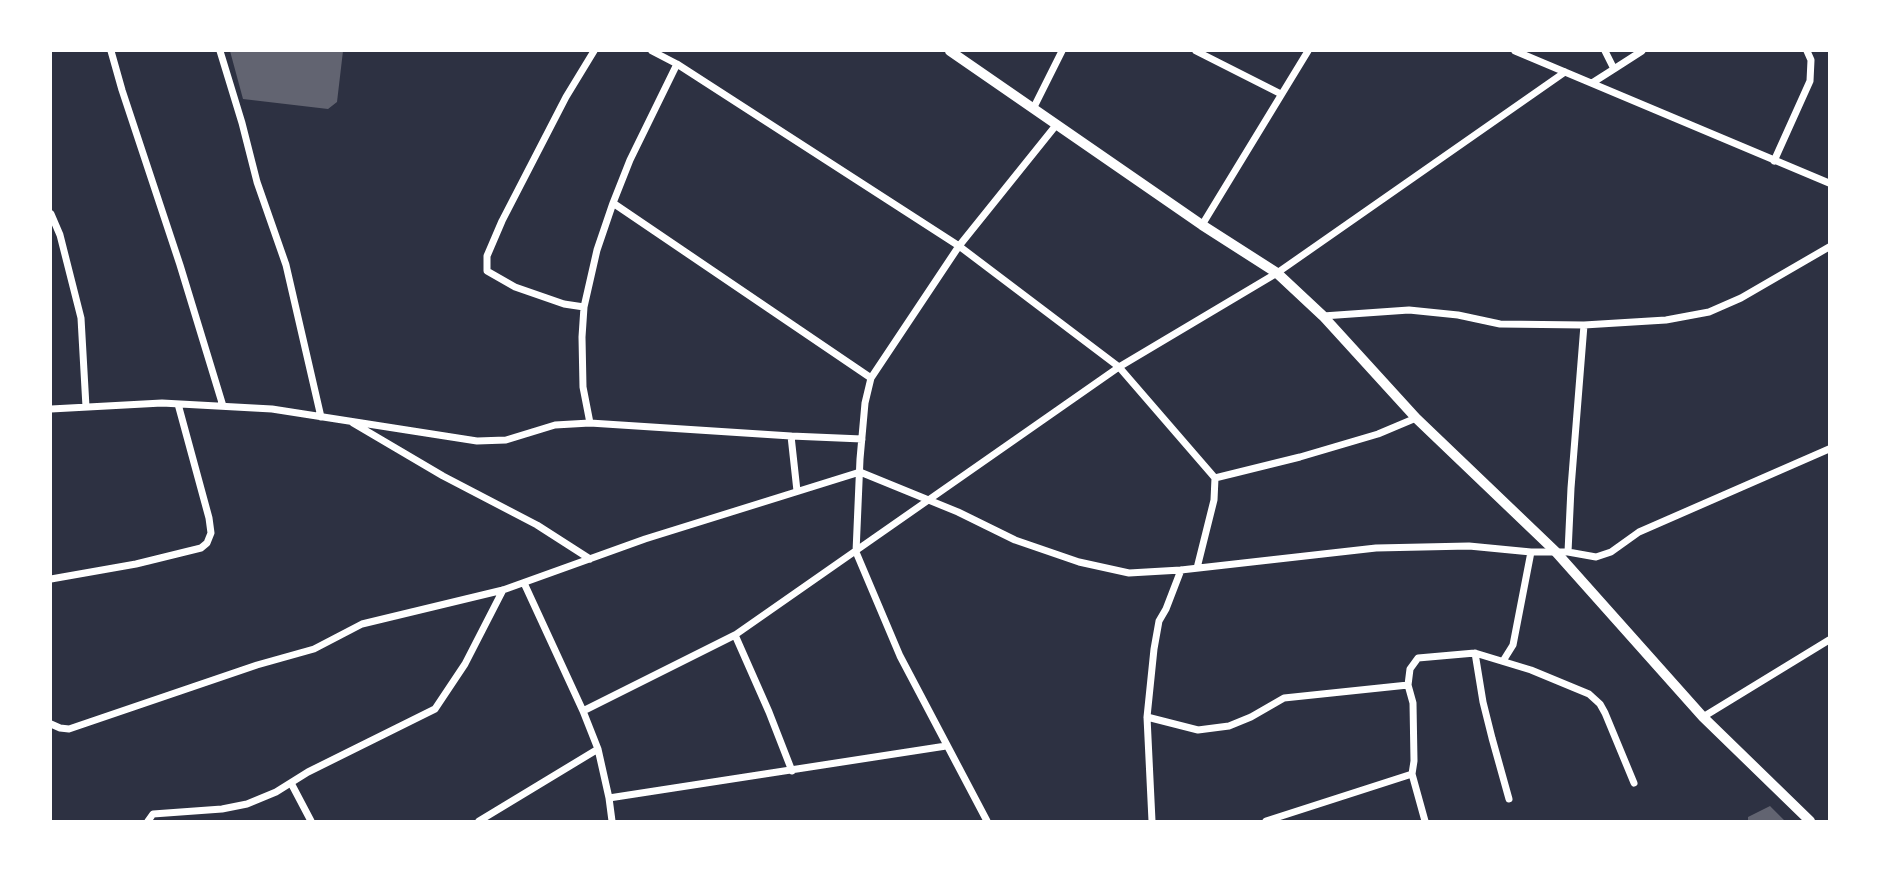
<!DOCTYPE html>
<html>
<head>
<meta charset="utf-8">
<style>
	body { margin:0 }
	#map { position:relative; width:1880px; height:872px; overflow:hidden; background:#2d3142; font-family:"Space Grotesk",sans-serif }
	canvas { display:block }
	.frame { position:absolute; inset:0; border:52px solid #fff; pointer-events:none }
</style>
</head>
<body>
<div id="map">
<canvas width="1880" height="872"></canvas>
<div class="frame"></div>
</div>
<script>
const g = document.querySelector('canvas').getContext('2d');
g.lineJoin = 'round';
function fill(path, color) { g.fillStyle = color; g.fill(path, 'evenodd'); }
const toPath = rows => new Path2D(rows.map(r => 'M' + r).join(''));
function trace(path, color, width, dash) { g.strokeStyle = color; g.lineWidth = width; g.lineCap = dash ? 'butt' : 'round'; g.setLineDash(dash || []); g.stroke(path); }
fill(toPath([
	[230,51,343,51,337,102,328,109,243,99],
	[1770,806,1785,821,1748,821,1748,817]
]), '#626471');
trace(toPath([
	[111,51,122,90,180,265,223,406],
	[220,51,242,123,257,182,286,265,321,417],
	[652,51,677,64,959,246,1119,367,1215,478,1214,500,1197,568],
	[1196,51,1281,94],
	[1515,51,1829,183],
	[1614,69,1642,51],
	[1592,83,1614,69,1605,51],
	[1033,109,1062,51],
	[1774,161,1810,81,1811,60,1807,51],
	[613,203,871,378],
	[51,214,60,235,81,318,86,407],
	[1202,225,1308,51],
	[584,307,597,250,613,203,630,160,677,64],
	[1323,316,1409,310,1458,315,1500,324,1584,325,1666,320,1709,312,1741,298,1829,247],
	[51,409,162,403,272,409,477,441,506,440,555,425,590,423,791,436,862,439],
	[353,423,443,476,537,525,590,559],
	[590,423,583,387,582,337,584,307,564,304,515,287,487,271,487,256,502,221,566,97,594,51],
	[791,436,797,491],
	[1215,478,1300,457,1378,434,1416,418],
	[1568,552,1571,488,1584,325],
	[51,579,136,564,201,548,207,543,211,533,209,518,178,404],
	[524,583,583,711],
	[735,635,769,712,792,771],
	[1503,661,1513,645,1531,552],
	[1408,685,1413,703,1414,761,1412,774],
	[1147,717,1198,730,1229,726,1251,717,1284,698,1408,685,1410,669,1418,658,1475,653],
	[1703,717,1829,640],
	[51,724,60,728,69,729,257,665,314,649,362,624,503,590,645,539,860,472,958,512,1015,540,1079,562,1129,573,1181,570,1376,548,1469,546,1531,552,1568,552,1596,557,1611,552,1639,532,1829,449],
	[291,783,311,821],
	[609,798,946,746],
	[1509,799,1492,738,1483,702,1475,653,1531,670,1589,694,1600,704,1605,713,1634,783],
	[148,821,153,814,222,809,247,804,276,792,308,772,435,709,465,664,503,590],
	[479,821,598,749],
	[612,821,609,798,598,749,583,711,735,635,1119,367,1277,273,1565,72],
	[987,821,900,656,856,552,860,459,865,403,871,378,959,246,1057,124],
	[1152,821,1147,717,1154,649,1159,621,1166,609,1181,570],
	[1266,821,1412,774,1425,821]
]), '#fff', 7);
trace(toPath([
	[950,51,1202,225,1277,273,1323,316,1416,418,1555,551,1703,717,1810,821]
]), '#fff', 10);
</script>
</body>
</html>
